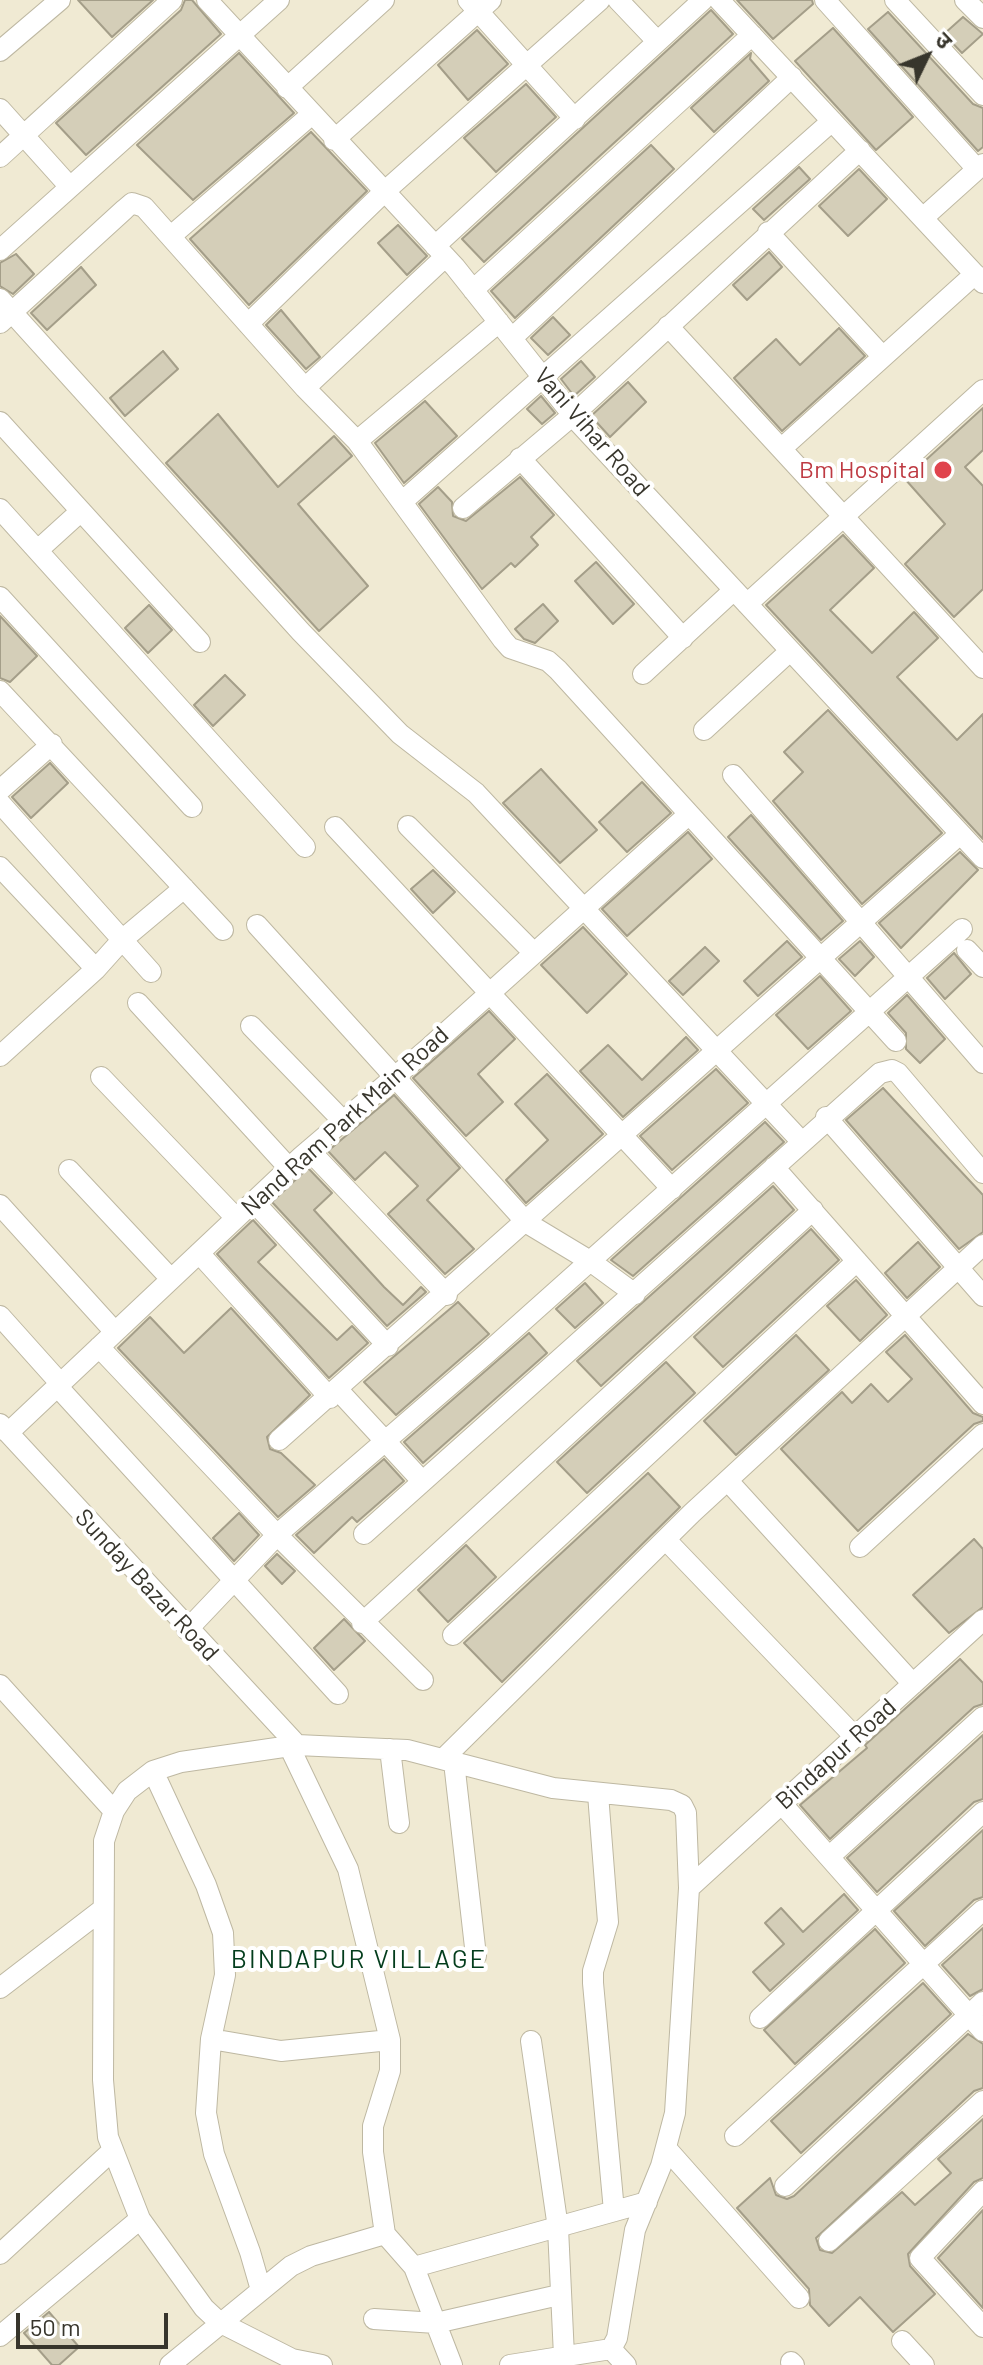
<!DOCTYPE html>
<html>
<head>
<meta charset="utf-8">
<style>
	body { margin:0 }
	#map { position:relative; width:983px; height:2365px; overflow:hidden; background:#f0ead3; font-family:Barlow,"Noto Sans Devanagari",sans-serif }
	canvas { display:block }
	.north { position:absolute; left:887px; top:16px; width:80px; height:80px; -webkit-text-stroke:6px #fff; paint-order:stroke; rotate:47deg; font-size:22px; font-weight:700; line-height:32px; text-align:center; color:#37352c }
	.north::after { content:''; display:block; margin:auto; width:28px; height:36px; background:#37352c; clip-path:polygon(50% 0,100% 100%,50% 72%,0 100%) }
	.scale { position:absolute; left:16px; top:2313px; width:152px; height:36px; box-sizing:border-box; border:4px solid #37352c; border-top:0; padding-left:10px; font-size:24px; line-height:28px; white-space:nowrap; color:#37352c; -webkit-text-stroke:6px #fff; paint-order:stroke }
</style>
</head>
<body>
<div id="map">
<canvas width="983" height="2365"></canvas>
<div class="north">उ</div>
<div class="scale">50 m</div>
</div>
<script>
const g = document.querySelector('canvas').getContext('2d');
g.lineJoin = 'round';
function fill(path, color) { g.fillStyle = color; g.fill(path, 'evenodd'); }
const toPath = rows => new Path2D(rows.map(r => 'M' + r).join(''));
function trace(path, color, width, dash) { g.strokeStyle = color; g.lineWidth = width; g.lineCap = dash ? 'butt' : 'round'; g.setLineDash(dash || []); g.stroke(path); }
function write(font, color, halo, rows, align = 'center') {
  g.font = font + ' Barlow,sans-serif'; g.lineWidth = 8; g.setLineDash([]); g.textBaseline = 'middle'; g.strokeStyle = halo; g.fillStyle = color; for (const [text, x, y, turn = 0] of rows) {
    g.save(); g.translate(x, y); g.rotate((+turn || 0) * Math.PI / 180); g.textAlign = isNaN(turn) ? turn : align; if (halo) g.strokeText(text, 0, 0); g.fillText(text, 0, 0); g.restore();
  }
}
const building = toPath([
	[78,0,153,0,112,37,78,0],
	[185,0,192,0,221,34,86,155,56,123,181,10,185,0],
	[737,0,812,0,813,4,773,39,737,0],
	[711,10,733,34,484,262,462,239,711,10],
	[888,12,973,104,983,108,983,147,978,151,868,29,888,12],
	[963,17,983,34,962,53,944,34,963,17],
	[833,28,913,117,876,150,795,61,833,28],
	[477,30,508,64,468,100,438,65,477,30],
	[239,53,294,113,193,200,137,145,239,53],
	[751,53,750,59,769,81,714,132,691,108,751,53],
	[526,84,556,117,496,172,464,138,526,84],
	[311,132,367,191,249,305,190,239,311,132],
	[651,145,674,169,515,318,491,291,651,145],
	[799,167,810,179,764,220,753,209,799,167],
	[859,169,887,199,848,236,819,206,859,169],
	[398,225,427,256,407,275,378,243,398,225],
	[769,252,782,267,747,300,733,285,769,252],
	[16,254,34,274,13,294,0,286,0,263,16,254],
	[81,267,96,285,47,330,31,313,81,267],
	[281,310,320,357,306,369,266,325,281,310],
	[553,317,570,335,548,355,531,338,553,317],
	[839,328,865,356,782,431,734,378,776,339,800,365,839,328],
	[163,351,178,369,125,416,110,398,163,351],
	[581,361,595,377,574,396,561,379,581,361],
	[628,382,646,402,610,437,591,416,628,382],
	[541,396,555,413,542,424,527,409,541,396],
	[425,401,457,436,404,483,375,443,425,401],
	[983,408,983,450,965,467,983,486,983,589,954,617,905,564,945,524,905,479,983,408],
	[218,414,278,487,334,436,352,456,298,504,368,586,319,631,166,463,218,414],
	[520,477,554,515,531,537,538,545,515,567,511,563,482,589,419,504,438,487,452,502,453,516,466,521,520,477],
	[843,535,874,568,830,610,872,653,914,612,938,638,897,677,957,740,983,714,983,839,766,605,843,535],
	[596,562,634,604,613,624,575,581,596,562],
	[543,604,558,621,535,643,524,639,515,629,543,604],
	[149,605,172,630,148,653,125,628,149,605],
	[0,616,37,656,10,682,0,678,0,616],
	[225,675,245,695,213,726,194,705,225,675],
	[828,710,942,833,862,904,773,801,803,772,784,752,828,710],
	[50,763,68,783,31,818,12,797,50,763],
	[541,769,597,830,560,863,503,803,541,769],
	[642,782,671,813,627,852,599,822,642,782],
	[751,815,843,921,821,940,728,837,751,815],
	[688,832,712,859,627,936,602,909,688,832],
	[960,852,978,870,901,948,879,923,960,852],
	[433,870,455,892,433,913,411,889,433,870],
	[583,927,627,974,587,1013,541,965,583,927],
	[787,941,802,957,758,996,744,981,787,941],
	[860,941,874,957,855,976,839,959,860,941],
	[705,947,719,961,683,995,669,981,705,947],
	[954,953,971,974,945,999,927,978,954,953],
	[820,976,851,1011,808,1049,776,1015,820,976],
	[907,995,945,1039,920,1063,906,1049,906,1033,888,1013,907,995],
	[489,1011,515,1039,478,1074,503,1102,466,1136,413,1078,489,1011],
	[686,1037,698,1050,623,1117,580,1071,608,1045,642,1080,686,1037],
	[716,1069,748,1103,672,1170,640,1136,716,1069],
	[547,1074,603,1134,526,1203,506,1180,548,1140,515,1104,547,1074],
	[883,1088,983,1195,983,1232,959,1249,846,1120,883,1088],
	[394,1095,460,1168,427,1200,474,1249,445,1274,388,1214,418,1186,385,1152,355,1180,328,1151,394,1095],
	[765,1122,784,1142,633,1276,611,1260,765,1122],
	[308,1168,332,1193,314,1210,384,1287,403,1305,421,1287,426,1292,387,1326,272,1202,308,1168],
	[773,1186,794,1210,601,1386,577,1361,773,1186],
	[253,1220,276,1245,258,1262,337,1340,352,1326,368,1343,329,1378,217,1254,253,1220],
	[811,1229,839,1260,723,1367,694,1337,811,1229],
	[918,1242,940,1267,907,1298,885,1273,918,1242],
	[856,1280,887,1315,860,1341,827,1306,856,1280],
	[585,1283,603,1303,575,1328,556,1309,585,1283],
	[458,1302,489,1334,396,1415,364,1382,458,1302],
	[231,1308,310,1395,267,1437,270,1449,281,1453,315,1485,278,1517,118,1348,150,1317,184,1353,231,1308],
	[529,1333,547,1353,423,1463,404,1442,529,1333],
	[796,1335,829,1370,736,1455,704,1421,796,1335],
	[905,1335,973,1413,983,1417,983,1421,974,1424,858,1531,781,1449,842,1392,852,1403,871,1384,888,1402,912,1379,886,1352,905,1335],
	[666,1362,695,1393,587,1493,557,1462,666,1362],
	[384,1459,404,1481,357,1522,352,1517,314,1553,296,1535,384,1459],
	[648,1473,680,1507,502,1682,464,1643,648,1473],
	[239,1513,259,1535,234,1561,213,1538,239,1513],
	[974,1539,983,1549,983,1607,949,1633,913,1595,974,1539],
	[466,1545,496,1577,448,1622,418,1590,466,1545],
	[277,1554,295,1571,282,1584,265,1566,277,1554],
	[344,1619,365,1641,334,1670,314,1648,344,1619],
	[960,1659,983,1683,983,1704,974,1707,830,1839,800,1805,867,1748,865,1745,960,1659],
	[983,1735,983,1799,974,1802,877,1892,847,1858,983,1735],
	[983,1830,983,1897,974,1900,925,1946,894,1911,983,1830],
	[844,1894,858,1910,770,1991,753,1972,784,1944,765,1923,781,1908,803,1932,844,1894],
	[983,1928,983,1989,970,1996,942,1965,983,1928],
	[875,1929,905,1963,795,2064,764,2030,875,1929],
	[923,1983,951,2014,801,2153,771,2121,923,1983],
	[968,2034,983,2044,983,2088,974,2091,816,2238,820,2250,832,2253,902,2192,915,2205,951,2173,938,2159,983,2119,983,2178,974,2182,908,2254,910,2266,935,2294,893,2332,860,2297,829,2326,810,2305,809,2289,737,2208,770,2178,776,2195,787,2199,794,2196,968,2034],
	[983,2210,983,2308,938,2258,983,2210],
	[49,2312,79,2347,59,2365,52,2365,24,2333,49,2312]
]);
fill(building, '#d4ceb8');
trace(building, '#a49e89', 2);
const street = toPath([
	[207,0,455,267,579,423,983,858],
	[468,0,575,119],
	[618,0,657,41],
	[719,0,983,283],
	[825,0,977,169],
	[895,0,983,95],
	[965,0,983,18],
	[0,51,60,0],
	[287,88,384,0],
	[0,109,70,187],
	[334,140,491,0],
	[0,157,172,0],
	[924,217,983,164],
	[768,232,883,357],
	[171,236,311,115],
	[435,246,703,0],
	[0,250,279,0],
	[473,290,752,35],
	[0,299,301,632,400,734,476,793,801,1141],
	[0,323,125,209,132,203,144,207,305,388,357,441,503,640,510,648,548,661,558,670,896,1041],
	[248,324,384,192,600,0],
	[668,326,983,668],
	[512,338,792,77],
	[305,388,445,257],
	[0,422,200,642],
	[357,441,499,322],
	[782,448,975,274],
	[520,458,683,638],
	[403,501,832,121],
	[463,508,573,415,860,150],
	[0,509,305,847],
	[38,550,81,511],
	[0,597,192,807],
	[747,604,983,390],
	[643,674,734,590],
	[0,691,223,930],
	[704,730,790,651],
	[733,775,983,1063],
	[0,790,52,744],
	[0,803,151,972],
	[408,826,534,953],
	[335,827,672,1189],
	[0,867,96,969],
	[257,925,527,1223,590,1261,635,1294],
	[967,950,983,967],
	[138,1003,289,1168],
	[251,1026,343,1121],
	[0,1056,96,969,122,940,184,888],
	[101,1077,236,1218],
	[826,1117,983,1296],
	[309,1150,447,1295],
	[774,1167,983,1404],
	[69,1170,171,1279],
	[254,1202,388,1346],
	[0,1205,115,1332],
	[199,1253,330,1398],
	[0,1316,60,1383],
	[99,1347,277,1535,423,1680],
	[57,1386,338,1694],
	[338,1390,422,1481],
	[0,1424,297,1745],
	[8,1433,302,1156,431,1046,688,815],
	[279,1440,960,834],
	[728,1481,913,1684],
	[364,1534,880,1073,892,1070,898,1073,983,1173],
	[666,1540,855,1737],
	[860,1547,983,1434],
	[362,1623,813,1210],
	[187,1630,280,1532,486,1354,962,929],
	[453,1635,857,1261],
	[0,1685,114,1811],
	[289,1746,348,1869,390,2040,390,2071,373,2126,373,2152,385,2234,414,2267,452,2365],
	[390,1749,399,1823],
	[443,1759,692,1513,983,1245],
	[454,1762,476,1956],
	[153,1771,206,1885,223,1933,225,1975,211,2039,206,2113,214,2154,250,2252,261,2290],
	[598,1794,608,1922,593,1971,593,1983,614,2211],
	[782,1804,983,2031],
	[829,1857,983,1717],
	[689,1888,983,1620],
	[0,1988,103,1909],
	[760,2018,983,1812],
	[211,2039,281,2051,390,2040],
	[531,2041,558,2228,564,2356],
	[735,2136,983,1910],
	[666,2148,799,2298],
	[785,2186,983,2002],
	[983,2191,920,2258,983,2327],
	[829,2241,983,2101],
	[0,2254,112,2151],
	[414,2267,647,2202],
	[374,2319,436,2323,559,2295],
	[0,2336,140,2219],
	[902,2341,924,2365],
	[611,2349,626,2365],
	[791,2362,794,2365],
	[170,2365,291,2266,311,2256,385,2234],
	[322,2365,292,2359,219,2322,204,2308,140,2219,108,2137,103,2080,104,1841,114,1811,127,1791,153,1771,181,1762,297,1745,407,1750,553,1788,671,1800,682,1805,686,1813,689,1888,675,2113,661,2166,635,2230,617,2338,611,2349,510,2365]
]);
trace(street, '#beb8a2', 22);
trace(street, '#fff', 20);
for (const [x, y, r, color] of [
	[943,470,10,"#e0444e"]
]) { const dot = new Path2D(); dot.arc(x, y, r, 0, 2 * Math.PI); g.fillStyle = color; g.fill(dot); trace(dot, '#fff', 3); }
write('24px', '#37352c', '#fff', [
	["Vani Vihar Road",592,432,49],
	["Nand Ram Park Main Road",345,1121,-42],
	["Sunday Bazar Road",147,1585,47],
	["Bindapur Road",836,1754,-42]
]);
write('24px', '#be3a42', '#fff', [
	["Bm Hospital",925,470]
], 'right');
g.letterSpacing = '2px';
write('26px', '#033d1c', '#fff', [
	["BINDAPUR VILLAGE",359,1959]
]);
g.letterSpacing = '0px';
</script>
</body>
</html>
